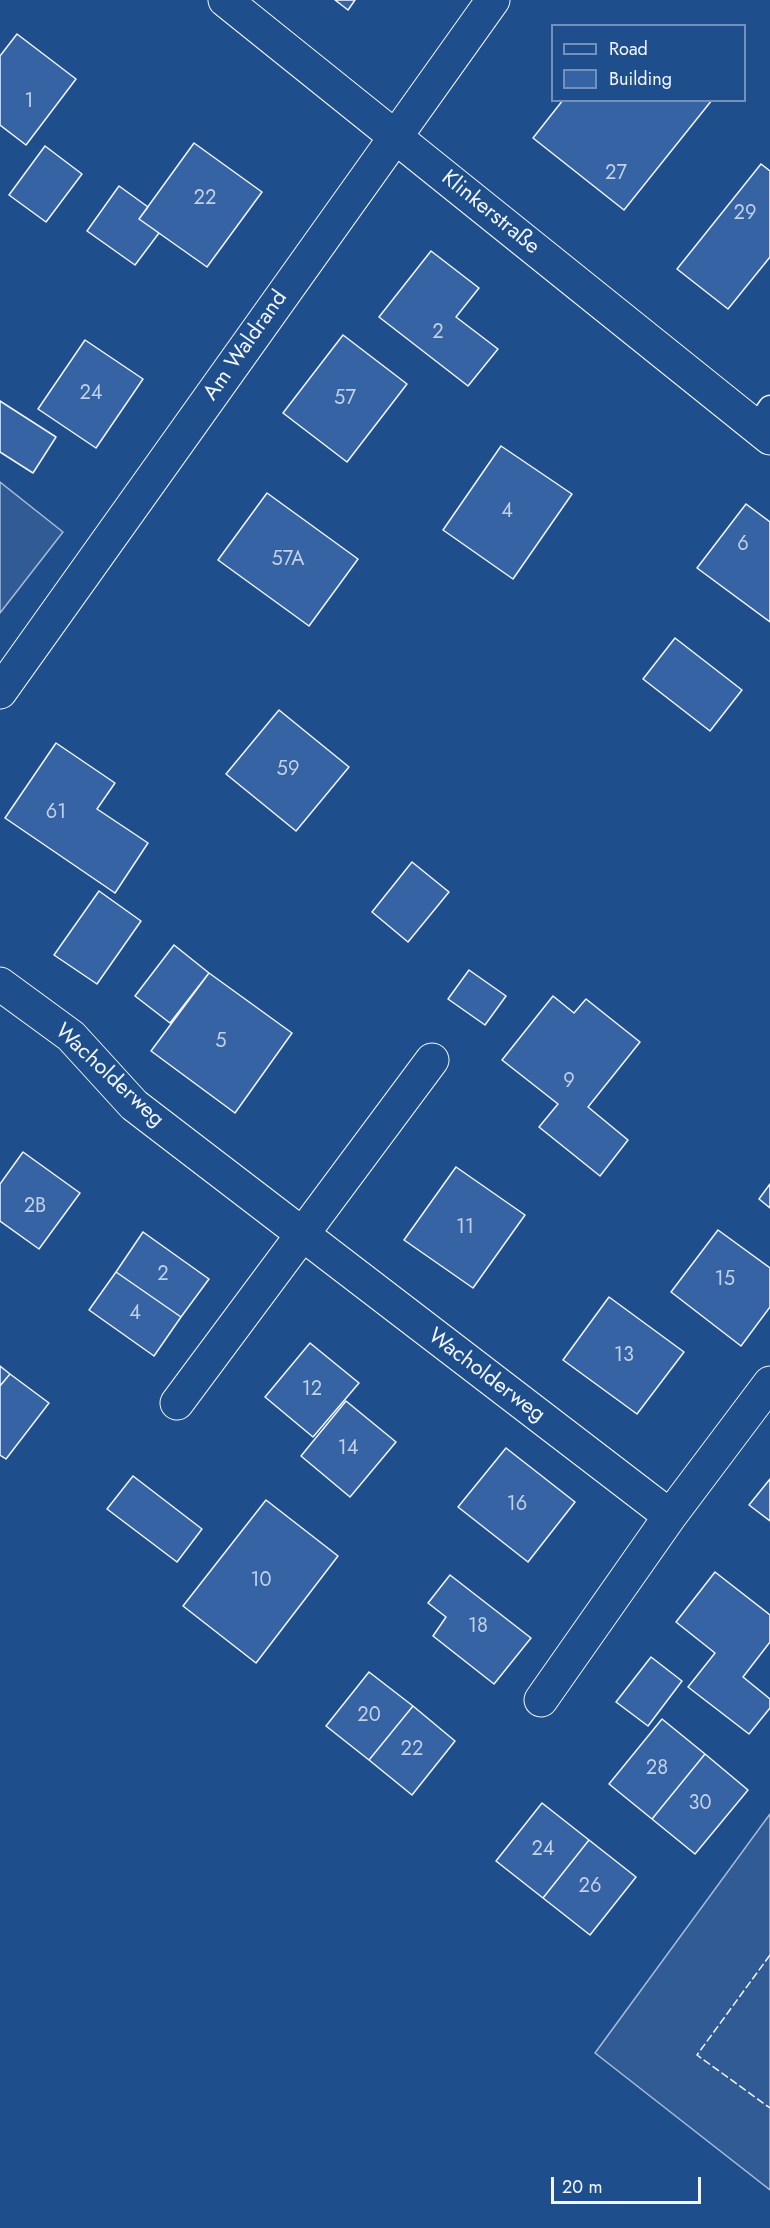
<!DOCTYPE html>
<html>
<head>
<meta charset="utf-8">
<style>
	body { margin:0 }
	#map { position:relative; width:770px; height:2228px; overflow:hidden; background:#1f4e8c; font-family:Jost,sans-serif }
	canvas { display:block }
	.legend { position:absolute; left:551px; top:24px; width:195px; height:78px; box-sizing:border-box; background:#1f4e8c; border:2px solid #7391ba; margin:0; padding:8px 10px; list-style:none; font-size:18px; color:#f2f6ff }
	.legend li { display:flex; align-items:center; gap:12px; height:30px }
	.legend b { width:30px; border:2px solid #7391ba }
	.scale { position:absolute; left:551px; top:2177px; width:150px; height:27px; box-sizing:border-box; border:3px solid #f2f6ff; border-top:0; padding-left:8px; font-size:18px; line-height:21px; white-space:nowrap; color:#f2f6ff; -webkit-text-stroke:4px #1f4e8c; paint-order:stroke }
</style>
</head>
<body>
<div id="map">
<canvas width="770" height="2228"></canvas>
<ul class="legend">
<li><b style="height:8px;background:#1f4e8c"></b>Road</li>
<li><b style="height:16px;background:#3563a3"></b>Building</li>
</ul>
<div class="scale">20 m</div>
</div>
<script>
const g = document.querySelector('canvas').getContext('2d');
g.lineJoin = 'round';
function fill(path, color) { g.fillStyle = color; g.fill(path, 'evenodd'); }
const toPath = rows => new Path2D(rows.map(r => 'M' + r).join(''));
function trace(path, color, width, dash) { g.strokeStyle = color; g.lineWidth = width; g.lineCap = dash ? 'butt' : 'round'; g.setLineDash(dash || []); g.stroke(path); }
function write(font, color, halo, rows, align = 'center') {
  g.font = font + ' Jost,sans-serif'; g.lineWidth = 4.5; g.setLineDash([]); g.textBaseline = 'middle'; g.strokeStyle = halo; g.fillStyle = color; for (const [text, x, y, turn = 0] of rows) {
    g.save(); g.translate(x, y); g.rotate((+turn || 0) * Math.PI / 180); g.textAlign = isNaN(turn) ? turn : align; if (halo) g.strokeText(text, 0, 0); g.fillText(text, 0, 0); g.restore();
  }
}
const built = toPath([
	[0,482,63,532,0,613,0,482],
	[770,1814,770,2190,595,2053,770,1814]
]);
fill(built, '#305b95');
trace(built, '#a8bbd7', 1.5);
const building = toPath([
	[335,0,355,0,348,10,335,0],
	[17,34,76,79,26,145,0,125,0,56,17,34],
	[563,100,712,100,624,210,533,138,563,100],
	[194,143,262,192,207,267,139,219,194,143],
	[45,146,82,174,46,222,9,195,45,146],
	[761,164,770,171,770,257,728,309,677,269,761,164],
	[119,186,148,207,139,219,159,233,135,265,87,231,119,186],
	[431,251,479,288,456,317,498,349,468,386,379,317,431,251],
	[343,335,407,384,347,462,283,413,343,335],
	[85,340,143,379,96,448,38,409,85,340],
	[0,401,56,437,33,473,0,452,0,401],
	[501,446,572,494,513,579,443,530,501,446],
	[267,493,358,559,309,626,218,560,267,493],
	[746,504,770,522,770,622,697,568,746,504],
	[675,638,742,690,710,731,643,679,675,638],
	[279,710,349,767,296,831,226,774,279,710],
	[56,743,115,783,97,809,148,843,115,893,5,818,56,743],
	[412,862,449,892,408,942,372,912,412,862],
	[99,891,141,921,97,984,54,955,99,891],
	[174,945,209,973,170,1023,135,996,174,945],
	[469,970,506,996,485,1025,448,999,469,970],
	[209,973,292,1033,235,1113,151,1051,209,973],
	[553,996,574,1013,586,999,640,1042,588,1107,628,1140,600,1176,539,1127,558,1104,502,1060,553,996],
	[23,1152,80,1193,39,1249,0,1221,0,1184,23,1152],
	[456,1167,525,1215,473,1288,404,1240,456,1167],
	[770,1184,770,1208,759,1199,770,1184],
	[718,1230,770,1268,770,1307,741,1346,671,1292,718,1230],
	[143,1232,209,1279,181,1317,116,1272,143,1232],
	[116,1272,181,1317,154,1356,89,1310,116,1272],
	[609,1297,684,1352,637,1414,563,1360,609,1297],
	[310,1343,359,1383,313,1437,265,1397,310,1343],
	[0,1366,10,1374,0,1386,0,1366],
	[10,1374,49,1403,6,1459,0,1455,0,1386,10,1374],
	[346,1401,396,1442,350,1497,301,1456,346,1401],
	[506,1448,575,1502,528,1562,458,1507,506,1448],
	[133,1476,202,1529,177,1562,107,1509,133,1476],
	[770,1479,770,1521,749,1505,770,1479],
	[266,1500,338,1556,256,1663,183,1606,266,1500],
	[715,1572,770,1615,770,1642,743,1677,770,1699,770,1708,749,1734,688,1687,715,1653,676,1622,715,1572],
	[450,1575,531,1638,494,1684,433,1636,446,1617,428,1603,450,1575],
	[651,1657,682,1681,648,1726,616,1702,651,1657],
	[369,1672,413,1706,369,1760,326,1726,369,1672],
	[413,1706,455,1741,412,1795,369,1760,413,1706],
	[662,1719,705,1754,652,1819,609,1784,662,1719],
	[705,1754,748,1790,695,1854,652,1819,705,1754],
	[542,1803,589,1840,543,1898,496,1861,542,1803],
	[589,1840,636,1877,590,1935,543,1898,589,1840]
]);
fill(building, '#3563a3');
trace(building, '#f2f6ff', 1.5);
const service = toPath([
	[756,427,770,407]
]);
const minor = toPath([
	[225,0,770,438],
	[0,692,493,0],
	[0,984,71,1036,134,1105,670,1516],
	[177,1403,432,1060],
	[541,1700,670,1516,770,1383]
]);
trace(service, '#f2f6ff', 25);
trace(minor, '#f2f6ff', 35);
trace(service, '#1f4e8c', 22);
trace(minor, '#1f4e8c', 33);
trace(toPath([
	[770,1955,697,2055,770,2108]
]), '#f2f6ff', 1.5, [8, 3]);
write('20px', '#c3d1e8', null, [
	["1",29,102],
	["27",616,174],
	["22",205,199],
	["29",745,214],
	["2",438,333],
	["24",91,394],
	["57",345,399],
	["4",507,512],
	["6",743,545],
	["57A",288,560],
	["59",288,770],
	["61",56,813],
	["5",221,1042],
	["9",569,1082],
	["2B",35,1207],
	["11",465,1228],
	["2",163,1275],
	["15",725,1280],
	["4",135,1314],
	["13",624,1356],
	["12",312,1390],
	["14",348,1449],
	["16",517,1505],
	["10",261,1581],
	["18",478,1627],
	["20",369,1716],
	["22",412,1750],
	["28",657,1769],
	["30",700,1804],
	["24",543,1850],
	["26",590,1887]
]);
write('22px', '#f2f6ff', '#1f4e8c', [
	["Klinkerstraße",490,213,39],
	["Am Waldrand",246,346,-55],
	["Wacholderweg",109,1076,43],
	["Wacholderweg",486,1376,37]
]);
</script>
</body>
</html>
